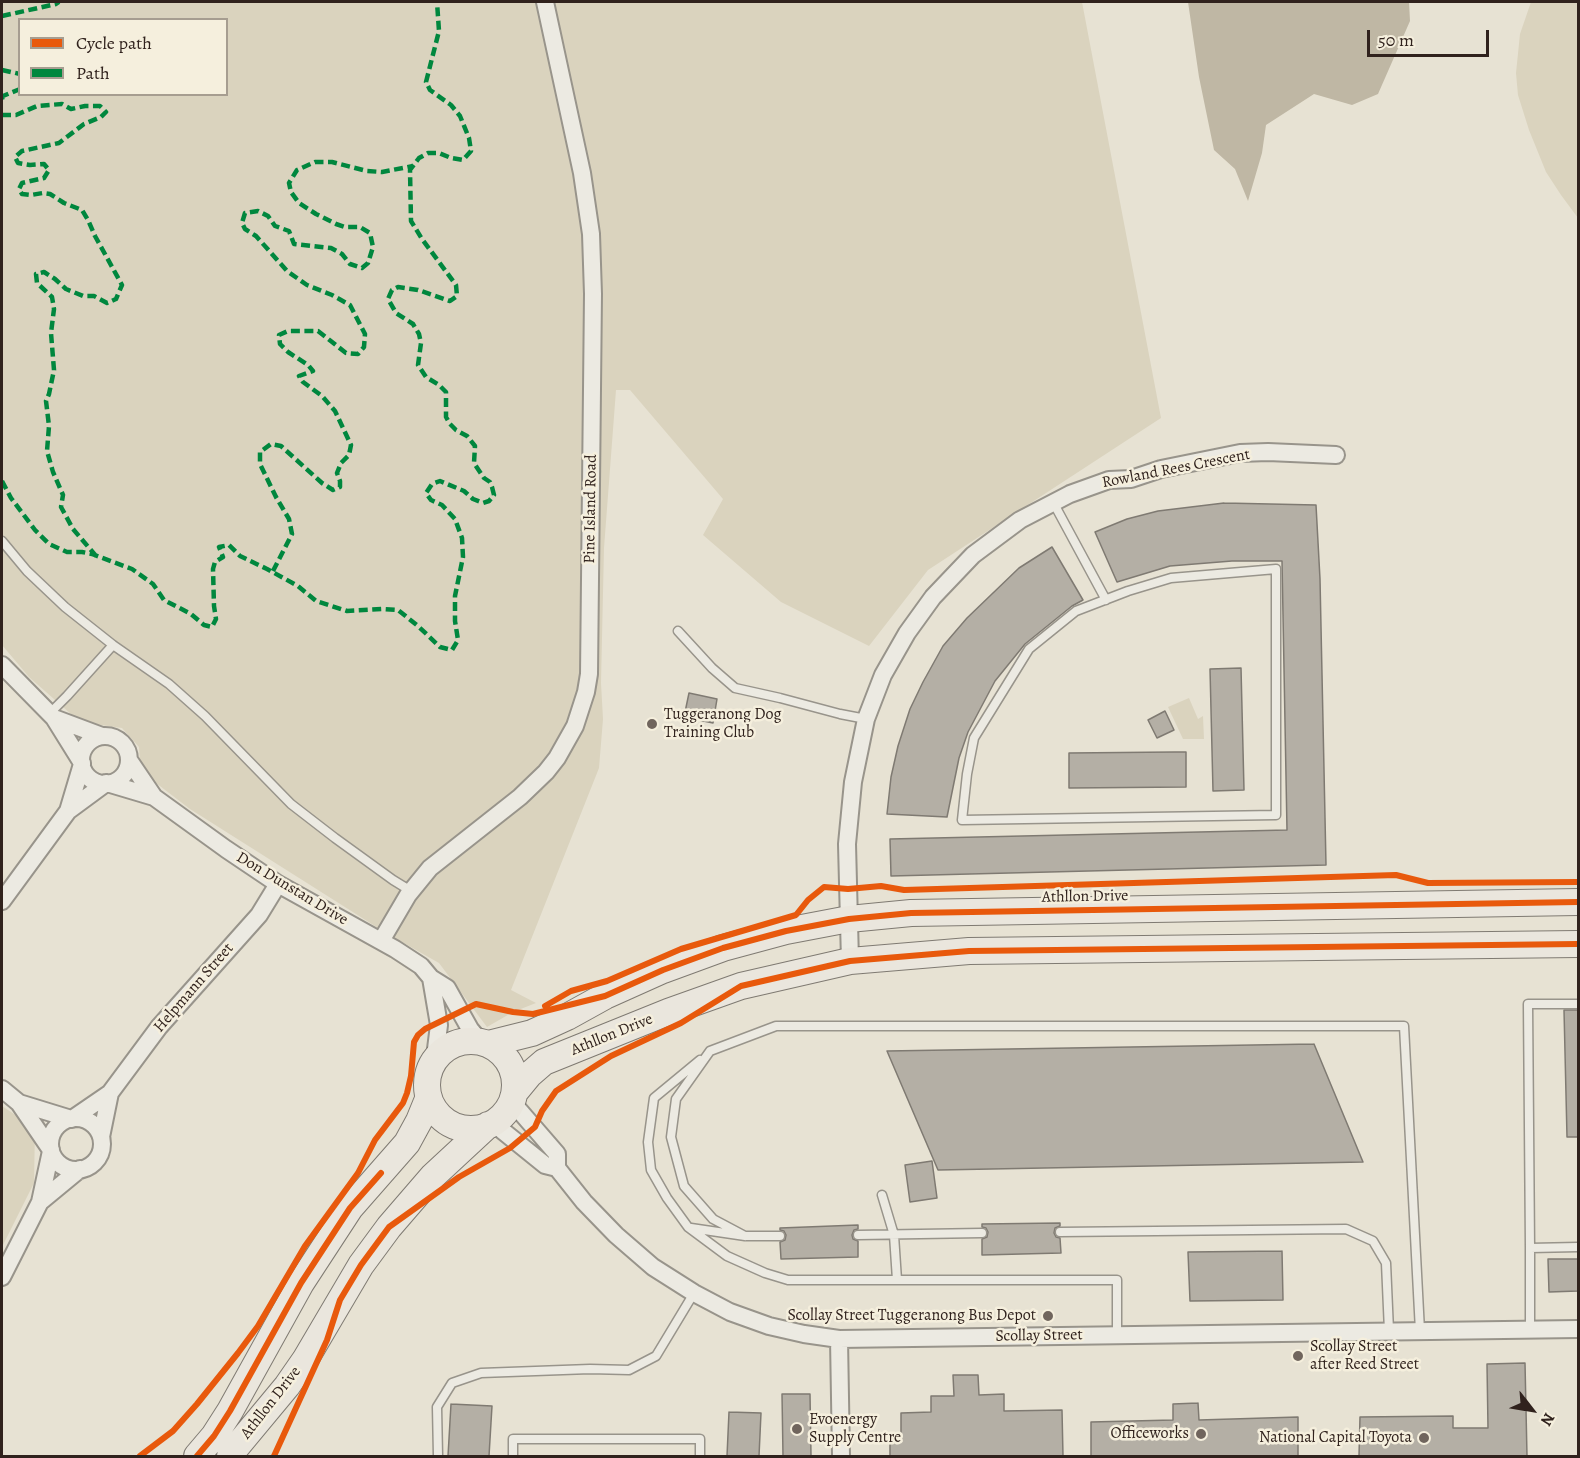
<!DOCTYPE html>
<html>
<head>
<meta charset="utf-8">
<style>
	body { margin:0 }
	#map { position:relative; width:1580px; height:1458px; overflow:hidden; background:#e7e2d3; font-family:Alegreya,serif }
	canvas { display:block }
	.frame { position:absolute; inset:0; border:3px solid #30221d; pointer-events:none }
	.legend { position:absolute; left:18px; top:18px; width:210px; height:78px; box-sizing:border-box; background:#f5efdd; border:2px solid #a69d90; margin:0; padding:8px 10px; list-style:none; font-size:18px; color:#30221d }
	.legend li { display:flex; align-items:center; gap:12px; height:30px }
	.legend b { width:30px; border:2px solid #a69d90 }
	.north { position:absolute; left:1502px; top:1380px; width:60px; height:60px; -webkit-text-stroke:4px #f5efdd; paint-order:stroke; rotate:121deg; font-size:16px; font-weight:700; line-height:24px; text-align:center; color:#30221d }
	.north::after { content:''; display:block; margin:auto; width:21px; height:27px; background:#30221d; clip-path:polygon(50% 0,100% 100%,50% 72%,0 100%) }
	.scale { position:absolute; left:1367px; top:30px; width:122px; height:27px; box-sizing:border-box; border:3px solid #30221d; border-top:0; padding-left:8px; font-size:18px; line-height:21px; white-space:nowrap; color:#30221d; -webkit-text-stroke:4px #f5efdd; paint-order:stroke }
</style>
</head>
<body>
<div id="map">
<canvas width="1580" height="1458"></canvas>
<div class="frame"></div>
<ul class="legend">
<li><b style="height:8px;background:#e8590c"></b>Cycle path</li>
<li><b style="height:8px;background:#00873e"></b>Path</li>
</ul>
<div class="north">N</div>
<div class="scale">50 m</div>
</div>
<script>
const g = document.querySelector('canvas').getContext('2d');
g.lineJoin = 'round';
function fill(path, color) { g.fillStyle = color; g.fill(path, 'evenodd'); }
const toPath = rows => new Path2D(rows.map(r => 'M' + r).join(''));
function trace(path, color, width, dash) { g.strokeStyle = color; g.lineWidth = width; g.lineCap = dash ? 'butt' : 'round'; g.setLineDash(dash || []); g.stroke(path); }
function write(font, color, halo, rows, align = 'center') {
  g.font = font + ' Alegreya,serif'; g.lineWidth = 5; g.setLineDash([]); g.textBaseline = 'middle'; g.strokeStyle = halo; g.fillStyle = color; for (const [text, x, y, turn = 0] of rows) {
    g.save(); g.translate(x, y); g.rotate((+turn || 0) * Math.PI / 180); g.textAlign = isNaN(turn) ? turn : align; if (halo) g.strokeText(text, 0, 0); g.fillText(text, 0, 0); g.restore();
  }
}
fill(toPath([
	[2,2,1082,2,1161,418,928,570,869,646,781,602,703,535,723,499,630,390,616,390,604,548,601,683,603,719,599,768,511,990,536,1003,513,1012,487,1027,439,963,386,933,190,809,156,783,140,761,139,747,122,728,80,722,29,677,2,645],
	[20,20,226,20,226,94,20,94],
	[1531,2,1578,2,1578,218,1561,195,1546,172,1529,130,1518,95,1516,73,1520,34],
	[1189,698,1198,719,1203,716,1204,739,1183,739,1168,707],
	[2,1106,35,1128,34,1183,2,1247]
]), '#dad3be');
fill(toPath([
	[1188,2,1409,2,1410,21,1378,94,1352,105,1314,94,1266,125,1262,153,1248,201,1235,169,1214,150,1199,77]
]), '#bfb7a4');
const building = toPath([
	[1224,503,1316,505,1320,579,1326,865,891,876,890,839,1287,830,1282,561,1232,561,1170,566,1117,582,1095,532,1127,519,1158,511,1224,503],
	[1052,547,1083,600,1072,606,1025,644,995,681,968,732,959,758,947,817,887,814,891,777,898,746,910,709,923,682,943,646,967,618,1019,568,1052,547],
	[1241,668,1244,790,1213,791,1210,669,1241,668],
	[689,693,717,699,713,723,684,717,689,693],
	[1165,711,1174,730,1157,738,1148,720,1165,711],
	[1174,752,1186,752,1186,787,1069,788,1069,753,1174,752],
	[1564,1010,1578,1010,1578,1137,1567,1137,1564,1010],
	[1314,1044,1363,1162,938,1170,887,1051,1314,1044],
	[932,1161,937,1198,910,1202,905,1165,932,1161],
	[1060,1223,1060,1226,1055,1228,1054,1233,1056,1237,1060,1238,1061,1253,982,1255,982,1239,987,1237,988,1232,986,1228,982,1227,982,1224,1060,1223],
	[858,1225,858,1229,854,1230,852,1235,853,1239,858,1241,858,1257,781,1259,780,1242,785,1240,786,1235,784,1231,780,1230,780,1228,858,1225],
	[1282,1251,1283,1300,1190,1301,1188,1252,1282,1251],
	[1548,1259,1578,1259,1578,1291,1549,1292,1548,1259],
	[1525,1363,1527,1456,1359,1456,1360,1417,1453,1416,1453,1428,1488,1428,1487,1364,1525,1363],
	[953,1375,978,1375,979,1395,1004,1394,1004,1411,1062,1410,1063,1456,890,1456,890,1440,901,1440,901,1413,931,1412,931,1396,954,1396,953,1375],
	[782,1394,810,1394,811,1456,783,1456,782,1394],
	[1198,1403,1199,1420,1298,1417,1298,1456,1091,1456,1091,1422,1173,1420,1173,1404,1198,1403],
	[451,1404,492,1406,489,1456,448,1456,451,1404],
	[729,1412,761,1413,759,1456,727,1456,729,1412]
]);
fill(building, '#b4afa5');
trace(building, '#7f7a72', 1.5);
const lane = toPath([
	[1053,502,1106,600],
	[2,541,27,571,65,607,113,645,169,684,205,716,291,804,335,838,393,880,411,891],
	[1276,569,1276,815,962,820,967,774,974,738,1029,649,1076,611,1128,591,1171,578,1276,569],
	[678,631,712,668,735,688,780,698,840,714,866,719],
	[50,713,67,696,113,645],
	[1578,1004,1528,1004,1530,1248,1578,1247],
	[700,1060,654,1098,648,1142,651,1170,667,1198,688,1227,727,1256,765,1273,788,1280,1117,1280,1117,1335],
	[882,1195,894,1235,897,1280],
	[691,1228,745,1236,780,1236],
	[1060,1232,1346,1229,1373,1241,1386,1263,1389,1331],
	[858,1235,982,1233],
	[745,1236,713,1219,684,1186,671,1137,676,1099,710,1051,776,1026,1404,1026,1420,1331],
	[1530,1248,1530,1329],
	[438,1456,437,1407,452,1383,481,1373,590,1369,629,1370,656,1356,694,1293],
	[513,1456,513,1439,700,1439,700,1456]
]);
const street = toPath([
	[2,665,54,718,82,763],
	[54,718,102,736],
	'81 760a24 24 0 1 1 48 0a24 24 0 1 1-48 0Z',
	[129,760,154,797,226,849,278,884,395,949,421,966,431,978,447,988,470,1029,480,1041],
	[107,783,154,797],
	[68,811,82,764],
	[2,901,68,811,106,783],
	[381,941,408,895,430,868,520,797,546,772,557,758,575,726,586,692,589,674,593,294,591,234,582,173,545,2],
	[850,961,847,844,853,782,866,719,883,675,907,633,933,597,973,555,1020,520,1070,494,1109,480,1131,479,1161,469,1240,453,1268,452,1336,455],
	[431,978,439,1025,435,1057],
	[2,1089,19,1103,71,1119],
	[512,1102,557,1154,557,1168],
	[19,1103,51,1150],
	'50 1144a26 26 0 1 1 52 0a26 26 0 1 1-52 0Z',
	[72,1119,110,1093,159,1027,259,915,278,884],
	[493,1123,545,1165,557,1168,584,1202,616,1235,653,1267,694,1293,730,1312,769,1326,804,1334,839,1339,1578,1329],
	[101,1137,110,1093],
	[40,1202,80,1169],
	[2,1277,40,1202,51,1151],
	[839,1339,841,1456]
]);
const primary = toPath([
	'427 1085a44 44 0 1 1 88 0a44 44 0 1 1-88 0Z',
	[488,1044,532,1033,567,1017,605,996,663,970,723,948,786,931,849,919,911,913,1578,902],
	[515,1092,529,1075,544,1062,668,1012,741,986,850,961,969,951,1578,944],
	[197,1456,214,1436,230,1411,301,1283,350,1208,407,1143,419,1121,428,1099],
	[230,1456,233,1451,287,1386,305,1360,361,1265,389,1227,433,1176,488,1125]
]);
trace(lane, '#98948b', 11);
trace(street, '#98948b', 20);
trace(primary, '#7f7a72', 28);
trace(lane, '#eceae2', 8);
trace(street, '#eceae2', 16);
trace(primary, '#eae6dd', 26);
trace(toPath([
	[2,16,56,4,59,2],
	[2,70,20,74],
	[2,99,3,96,20,89],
	[2,115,16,115,37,106,62,104,71,109,85,106,100,106,106,112,101,117,84,124,59,143,22,151,15,157,18,163,30,165,44,164,49,170,44,178,22,183,19,189,22,194,31,195,43,193,50,194,64,203,82,210,88,220,95,236,122,285,116,299,107,303,94,296,83,296,66,289,55,279,44,272,36,274,37,283,52,297,54,309,51,333,54,370,49,394,46,401,49,426,47,451,53,472,63,495,61,507,73,529,96,556],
	[2,481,11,498,35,530,49,544,67,552,82,552,92,554,132,569,153,584,164,600,191,614,204,625,212,627,216,619,214,606,213,569,215,562,223,557,219,547,229,545,240,556,267,569,298,586,316,601,347,611,382,609,398,610,418,626,440,647,452,650,458,640,455,621,455,596,463,557,462,538,455,519,442,505,431,500,426,493,432,484,440,481,464,491,473,499,483,503,489,501,494,495,492,487,490,482,484,478,474,463,475,446,467,436,456,430,450,424,446,417,446,392,439,385,426,377,418,365,421,343,419,334,413,324,396,313,388,299,392,290,398,287,418,290,450,301,457,296,456,285,422,239,411,221,410,170,419,158,428,153,439,153,451,158,463,160,471,151,469,138,460,116,451,105,430,90,426,82,439,31,437,2],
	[273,571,292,534,289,519,276,497,260,464,260,452,271,444,281,446,322,483,333,490,340,487,340,481,337,473,341,463,349,455,351,445,335,411,322,396,303,382,299,376,313,371,308,365,288,352,280,344,279,335,288,331,318,331,346,353,358,354,364,347,365,334,350,305,332,295,307,285,287,271,256,236,245,229,242,223,245,213,258,211,268,216,275,226,289,231,294,244,331,248,342,254,350,264,362,268,368,263,373,247,370,233,360,227,345,227,336,224,316,214,299,203,291,192,289,183,297,170,315,162,332,162,367,171,382,172,413,166]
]), '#00873e', 4.5, [9, 4.5]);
trace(toPath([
	[545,1006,571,991,607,981,681,949,796,915,808,900,824,887,848,889,881,886,904,890,1396,875,1428,883,1578,882],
	[140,1456,173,1431,197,1404,238,1353,258,1326,305,1246,358,1173,375,1140,403,1103,407,1093,411,1076,414,1042,418,1035,425,1029,476,1004,513,1012,533,1014,605,996,663,970,723,948,786,931,849,919,911,913,1578,902],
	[197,1456,214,1436,230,1411,301,1283,350,1208,381,1173],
	[274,1456,327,1340,340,1300,361,1265,389,1227,459,1177,510,1148,535,1127,542,1111,556,1091,611,1056,681,1023,741,986,850,961,969,951,1578,944]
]), '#e8590c', 6);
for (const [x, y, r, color] of [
	[652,724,6,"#70655d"],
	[1048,1316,6,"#70655d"],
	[1298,1356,6,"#70655d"],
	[797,1429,6,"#70655d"],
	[1201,1434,6,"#70655d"],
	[1424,1438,6,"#70655d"]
]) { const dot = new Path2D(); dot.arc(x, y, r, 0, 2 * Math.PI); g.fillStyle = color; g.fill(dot); trace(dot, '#f5efdd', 2); }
write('16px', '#30221d', '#f5efdd', [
	["Rowland Rees Crescent",1176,469,-11],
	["Pine Island Road",591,509,-89],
	["Don Dunstan Drive",292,889,31],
	["Athllon Drive",1085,897,-1],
	["Helpmann Street",194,988,-49],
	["Athllon Drive",612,1035,-22],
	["Scollay Street",1039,1336,-1],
	["Athllon Drive",271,1403,-52]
]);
write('16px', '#30221d', '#f5efdd', [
	["Tuggeranong Dog",664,715],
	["Training Club",664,733],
	["Scollay Street Tuggeranong Bus Depot",1036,1316,"right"],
	["Scollay Street",1310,1347],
	["after Reed Street",1310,1365],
	["Evoenergy",809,1420],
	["Supply Centre",809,1438],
	["Officeworks",1189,1434,"right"],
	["National Capital Toyota",1412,1438,"right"]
], 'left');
</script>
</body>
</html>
